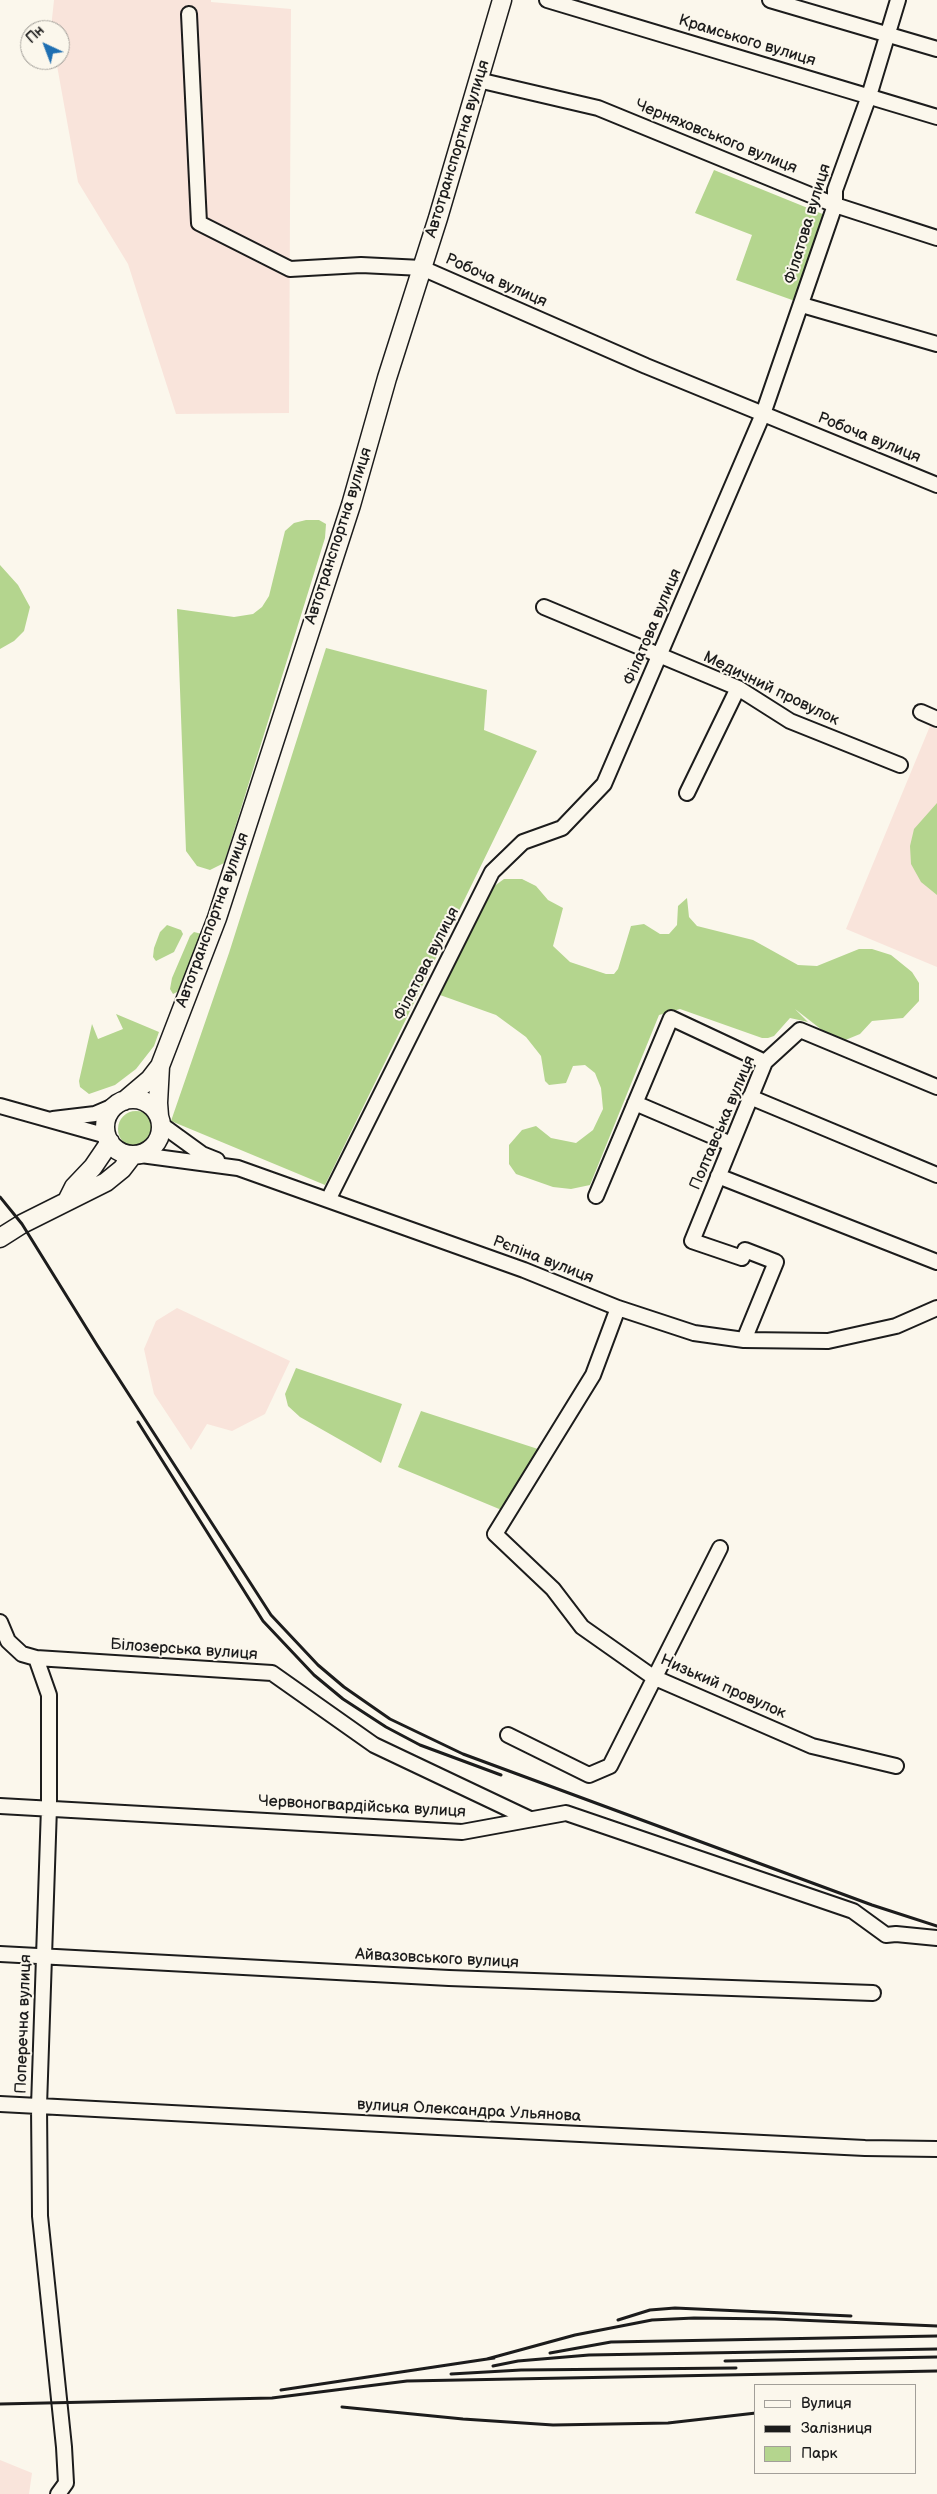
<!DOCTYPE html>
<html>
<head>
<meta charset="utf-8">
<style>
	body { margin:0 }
	#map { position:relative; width:937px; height:2494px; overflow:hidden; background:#fbf7ec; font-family:"Balsamiq Sans",sans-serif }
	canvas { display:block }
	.legend { position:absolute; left:754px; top:2384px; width:162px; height:90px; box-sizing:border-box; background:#fbf7ec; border:1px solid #a29f99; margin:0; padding:6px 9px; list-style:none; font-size:15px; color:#1c1c1c }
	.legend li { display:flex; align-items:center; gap:10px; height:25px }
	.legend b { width:25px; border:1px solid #a29f99 }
	.north { position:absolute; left:20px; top:20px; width:50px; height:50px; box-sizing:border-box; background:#fbf7ec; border:1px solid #a29f99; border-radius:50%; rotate:317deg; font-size:14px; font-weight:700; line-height:20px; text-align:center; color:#1c1c1c }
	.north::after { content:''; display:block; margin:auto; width:18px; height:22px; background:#1f6fb2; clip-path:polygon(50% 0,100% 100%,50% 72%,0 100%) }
</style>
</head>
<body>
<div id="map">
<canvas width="937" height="2494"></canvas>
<ul class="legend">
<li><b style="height:6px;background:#fbf7ec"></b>Вулиця</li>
<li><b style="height:6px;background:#1c1c1c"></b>Залізниця</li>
<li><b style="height:14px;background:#b4d58e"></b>Парк</li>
</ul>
<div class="north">Пн</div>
</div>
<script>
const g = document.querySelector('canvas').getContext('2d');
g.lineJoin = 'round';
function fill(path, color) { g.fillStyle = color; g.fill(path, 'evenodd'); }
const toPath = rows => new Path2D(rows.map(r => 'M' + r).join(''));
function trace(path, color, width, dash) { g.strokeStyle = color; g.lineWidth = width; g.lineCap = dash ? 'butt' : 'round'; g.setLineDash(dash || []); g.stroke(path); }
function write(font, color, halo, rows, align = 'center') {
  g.font = font + ' "Balsamiq Sans",sans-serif'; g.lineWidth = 4; g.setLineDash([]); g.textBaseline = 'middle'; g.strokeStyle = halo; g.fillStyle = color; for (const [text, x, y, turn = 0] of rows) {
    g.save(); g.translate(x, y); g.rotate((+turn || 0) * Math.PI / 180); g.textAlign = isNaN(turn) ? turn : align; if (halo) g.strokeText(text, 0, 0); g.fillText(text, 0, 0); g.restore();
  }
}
fill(toPath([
	[54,0,211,0,211,2,291,9,289,413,176,414,128,264,78,182,56,60,60,60,60,30,51,30,51,28],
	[930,726,937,729,937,967,846,929],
	[177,1308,290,1361,265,1414,232,1431,207,1424,191,1450,154,1394,144,1349,156,1321],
	[0,2460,32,2473,29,2494,0,2494]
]), '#f9e4db');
fill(toPath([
	[714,170,825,215,795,301,736,280,752,235,695,213],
	[306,520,319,520,326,524,325,538,224,863,210,870,197,866,186,851,177,609,234,617,253,614,262,607,269,596,285,531,294,523],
	[0,565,18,585,30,607,24,631,14,641,0,649],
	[326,648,487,690,484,730,537,751,325,1185,171,1121,229,953],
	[937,803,937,895,921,882,911,864,910,846,914,829],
	[504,879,522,879,536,886,548,900,563,908,553,946,570,962,606,974,614,974,618,969,631,926,644,924,660,934,669,934,677,925,678,906,687,898,689,917,697,926,753,940,798,965,817,966,859,949,872,949,891,955,912,972,919,983,919,1001,903,1018,872,1021,860,1034,843,1041,831,1037,795,1009,808,1022,790,1018,774,1036,768,1038,762,1038,680,1009,659,1015,590,1185,571,1189,553,1187,516,1174,509,1164,509,1145,522,1130,536,1126,551,1138,576,1143,593,1130,603,1109,601,1088,595,1073,585,1065,573,1066,566,1083,549,1085,545,1081,541,1056,526,1037,496,1015,440,995,493,887],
	[167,925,181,930,183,934,174,952,156,961,153,957,154,948,160,932],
	[194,932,202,934,179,991,173,994,170,989,172,978,190,936],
	[116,1014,159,1032,154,1046,136,1069,115,1085,89,1094,80,1087,79,1081,92,1024,98,1039,123,1029],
	'118 1129a18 18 0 1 1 36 0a18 18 0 1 1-36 0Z',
	[296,1368,402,1404,381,1463,300,1417,288,1406,285,1394],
	[421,1411,541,1450,504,1511,398,1467]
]), '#b4d58e');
const minor = toPath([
	[547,0,937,117],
	[770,0,937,49],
	[189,14,199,223,290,269,361,265,422,268,646,366,937,485],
	[478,80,598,108,835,205,937,238],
	[802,305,937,344],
	[544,607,738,688,790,721,900,765],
	[921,712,937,719],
	[687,793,738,688],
	[750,1097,937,1175],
	[635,1103,731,1144],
	[0,1106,107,1136],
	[53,1119,95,1114,116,1105],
	[162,1125,202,1154,217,1160],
	[141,1155,238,1168,524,1270,618,1308,694,1333,744,1340,828,1341,896,1326,937,1308],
	[718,1176,937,1262],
	[596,1196,671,1018,765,1062],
	[328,1200,492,872,523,842,562,828,604,784,763,414,835,205,835,190,869,96,898,0],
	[618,1308,593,1375,495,1534,553,1589,582,1627,653,1677,812,1746,896,1766],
	[744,1340,776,1262,745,1250,742,1258,692,1241,765,1062,800,1030,937,1087],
	[0,1622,8,1641,22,1654,36,1658,49,1695,49,1807,39,2106,40,2216,64,2447,66,2483,58,2494],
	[36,1658,272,1673,374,1745,530,1819],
	[508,1735,589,1775,610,1766,720,1548],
	[0,1806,462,1832,566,1813,853,1911,886,1935,896,1934,937,1938],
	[0,1954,449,1978,873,1993],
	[0,2104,438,2127,865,2148,937,2149]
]);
const major = toPath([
	'105 1127a28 28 0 1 1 56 0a28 28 0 1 1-56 0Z',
	[124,1101,150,1079,160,1066,217,918,351,505,387,378,438,218,502,0],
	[159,1116,158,1103,160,1066],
	[68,1199,74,1187,93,1167,110,1142],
	[0,1238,22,1224,106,1182,122,1169,132,1156]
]);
trace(minor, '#1c1c1c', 18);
trace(major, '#1c1c1c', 21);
trace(minor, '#fbf7ec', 14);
trace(major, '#fbf7ec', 18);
trace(toPath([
	[0,1197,22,1224,97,1345,271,1615,318,1665,344,1687,390,1719,463,1754,872,1905,937,1926],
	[138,1422,263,1621,314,1675,343,1699,386,1727,420,1745,501,1775],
	[618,2320,650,2310,675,2308,851,2316],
	[550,2353,611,2342,937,2336],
	[487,2359,575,2335,652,2320,694,2318,775,2319,937,2326],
	[725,2361,937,2357],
	[493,2366,518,2361,589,2355,937,2349],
	[451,2374,521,2370,736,2368],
	[281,2390,494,2358],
	[0,2404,272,2398,407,2381,937,2371],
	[342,2407,463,2419,553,2425,668,2423,756,2413]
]), '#1c1c1c', 3);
write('16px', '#1c1c1c', '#fbf7ec', [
	["Крамського вулиця",747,41,17],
	["Черняховського вулиця",716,137,22],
	["Автотранспортна вулиця",458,149,-73],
	["Філатова вулиця",808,224,-73],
	["Робоча вулиця",496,281,24],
	["Робоча вулиця",869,438,22],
	["Автотранспортна вулиця",339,536,-72],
	["Філатова вулиця",653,627,-67],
	["Медичний провулок",771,689,26],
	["Автотранспортна вулиця",213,920,-70],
	["Філатова вулиця",427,964,-63],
	["Полтавська вулиця",723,1123,-67],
	["Рєпіна вулиця",543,1260,21],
	["Білозерська вулиця",184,1650,4],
	["Низький провулок",723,1687,24],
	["Червоногвардійська вулиця",362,1807,3],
	["Айвазовського вулиця",437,1959,3],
	["Поперечна вулиця",24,2024,-88],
	["вулиця Олександра Ульянова",469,2111,3]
]);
</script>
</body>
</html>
